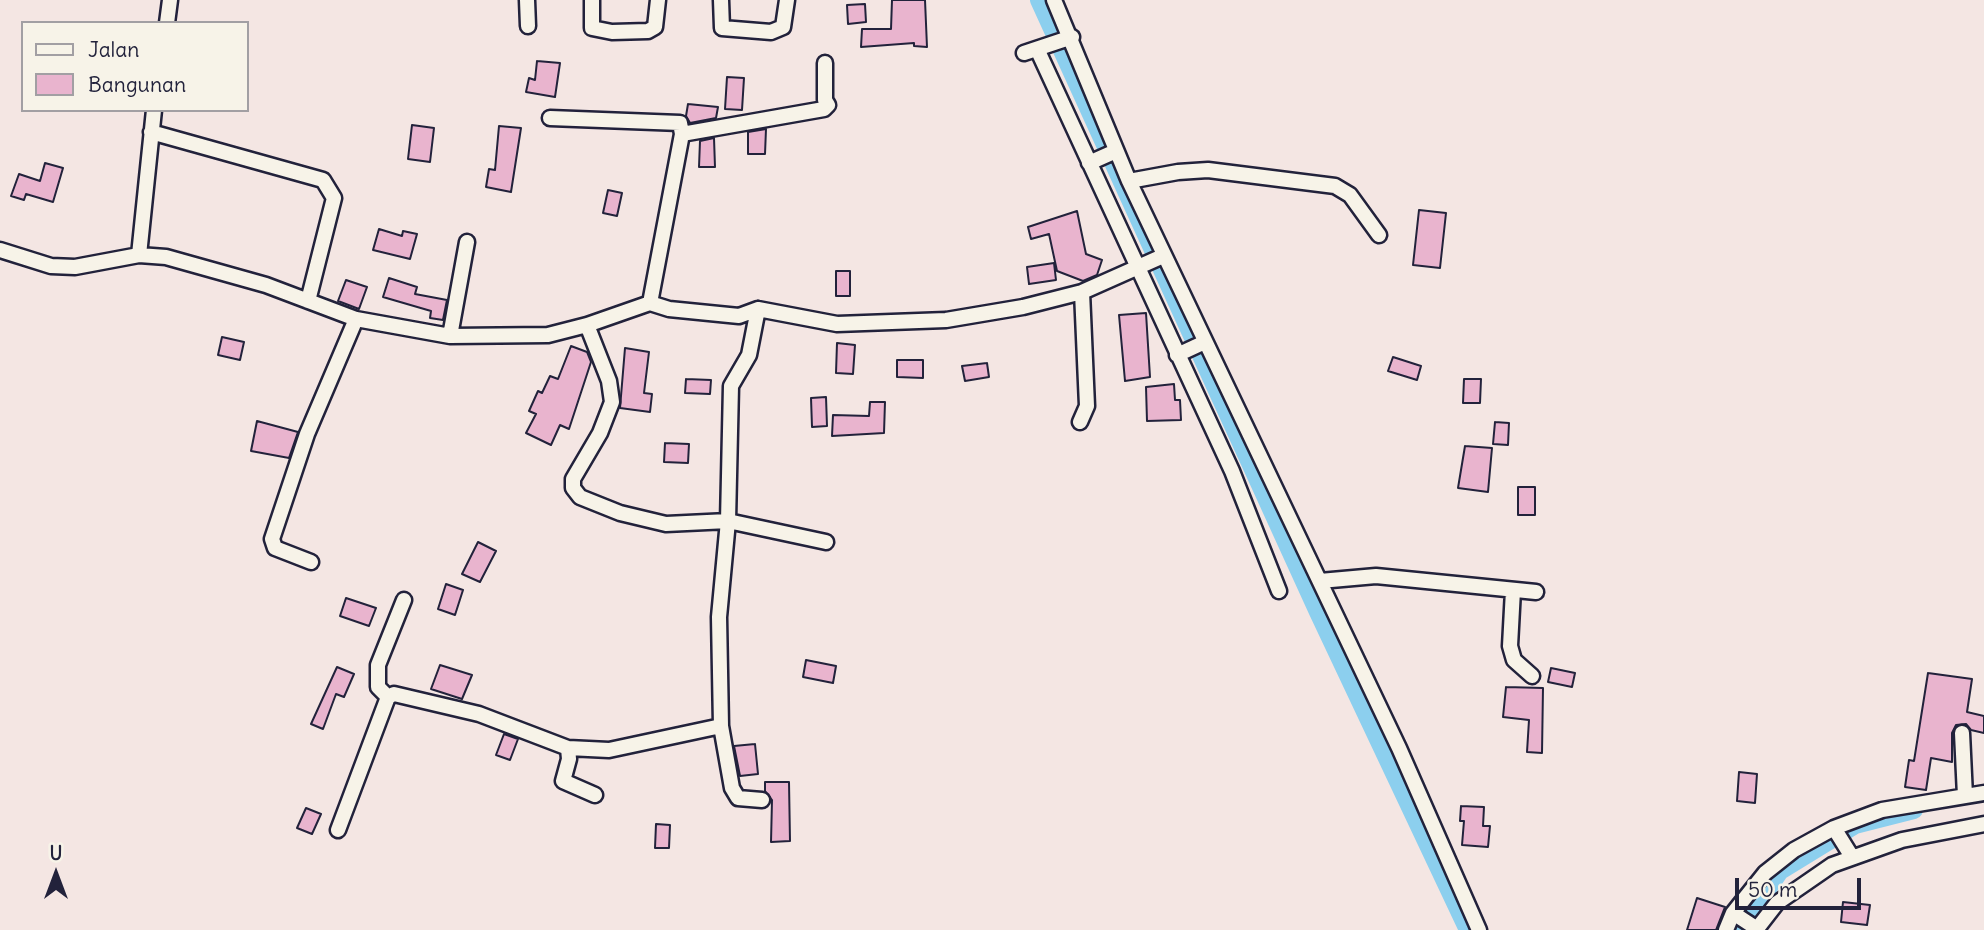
<!DOCTYPE html>
<html>
<head>
<meta charset="utf-8">
<style>
	body { margin:0 }
	#map { position:relative; width:1984px; height:930px; overflow:hidden; background:#f4e6e3; font-family:Delius,sans-serif }
	canvas { display:block }
	.legend { position:absolute; left:21px; top:21px; width:228px; height:91px; box-sizing:border-box; background:#f7f3e8; border:2px solid #a29fa3; margin:0; padding:9px 12px; list-style:none; font-size:21px; color:#22223b }
	.legend li { display:flex; align-items:center; gap:14px; height:35px }
	.legend b { width:35px; border:2px solid #a29fa3 }
	.north { position:absolute; left:21px; top:839px; width:70px; height:70px; -webkit-text-stroke:5px #f7f3e8; paint-order:stroke; rotate:0deg; font-size:19px; font-weight:700; line-height:28px; text-align:center; color:#22223b }
	.north::after { content:''; display:block; margin:auto; width:24px; height:32px; background:#22223b; clip-path:polygon(50% 0,100% 100%,50% 72%,0 100%) }
	.scale { position:absolute; left:1735px; top:878px; width:126px; height:32px; box-sizing:border-box; border:4px solid #22223b; border-top:0; padding-left:9px; font-size:21px; line-height:24px; white-space:nowrap; color:#22223b; -webkit-text-stroke:5px #f7f3e8; paint-order:stroke }
</style>
</head>
<body>
<div id="map">
<canvas width="1984" height="930"></canvas>
<ul class="legend">
<li><b style="height:9px;background:#f7f3e8"></b>Jalan</li>
<li><b style="height:19px;background:#e9b4ce"></b>Bangunan</li>
</ul>
<div class="north">U</div>
<div class="scale">50 m</div>
</div>
<script>
const g = document.querySelector('canvas').getContext('2d');
g.lineJoin = 'round';
const toPath = rows => new Path2D(rows.map(r => 'M' + r).join(''));
function trace(path, color, width, dash) { g.strokeStyle = color; g.lineWidth = width; g.lineCap = dash ? 'butt' : 'round'; g.setLineDash(dash || []); g.stroke(path); }
function fill(path, color) { g.fillStyle = color; g.fill(path, 'evenodd'); }
trace(toPath([
	[1039,0,1318,612,1468,930],
	[1740,930,1780,871,1855,825,1914,810]
]), '#8ccfee', 18);
const building = toPath([
	[892,0,925,0,927,47,914,46,914,43,861,47,862,29,891,29,892,0],
	[865,4,866,22,848,24,847,5,865,4],
	[537,61,560,63,555,97,526,92,529,78,535,80,537,61],
	[727,77,744,78,742,110,725,109,727,77],
	[688,104,718,107,716,118,690,123,686,116,688,104],
	[412,125,434,128,430,162,408,159,412,125],
	[499,126,521,128,511,192,486,187,489,169,495,170,499,126],
	[766,129,765,154,748,154,748,132,766,129],
	[714,138,715,167,699,167,700,141,714,138],
	[45,163,63,168,53,202,26,194,24,200,11,196,19,174,40,181,45,163],
	[608,190,622,193,617,216,603,213,608,190],
	[1419,210,1446,213,1440,268,1413,265,1419,210],
	[1077,211,1086,254,1102,260,1097,275,1083,281,1057,271,1049,234,1031,239,1028,227,1077,211],
	[379,229,402,236,403,231,417,234,410,259,373,250,379,229],
	[1054,263,1056,280,1029,284,1027,267,1054,263],
	[836,271,850,271,850,296,836,296,836,271],
	[389,278,417,287,415,294,447,300,443,320,430,318,431,311,383,297,389,278],
	[346,280,367,287,359,309,338,301,346,280],
	[1146,313,1150,377,1125,381,1119,315,1146,313],
	[222,337,244,342,240,360,218,355,222,337],
	[837,343,855,345,853,374,836,373,837,343],
	[571,346,587,352,591,362,569,429,560,425,551,445,526,433,536,414,529,411,538,391,542,393,550,376,558,379,571,346],
	[625,348,649,352,644,393,652,394,650,412,620,408,625,348],
	[1393,357,1421,366,1417,380,1388,371,1393,357],
	[897,360,923,360,923,378,897,377,897,360],
	[987,363,989,377,965,381,962,366,987,363],
	[686,379,711,380,710,394,685,393,686,379],
	[1464,379,1481,379,1480,403,1463,403,1464,379],
	[1174,384,1175,400,1180,400,1181,420,1147,421,1146,387,1174,384],
	[826,397,827,426,812,427,811,398,826,397],
	[870,402,885,402,884,433,832,436,833,415,869,416,870,402],
	[257,421,298,432,289,458,251,451,257,421],
	[1495,422,1509,423,1508,445,1493,444,1495,422],
	[665,443,689,444,688,463,664,462,665,443],
	[1465,446,1492,448,1488,492,1458,488,1465,446],
	[1518,487,1535,487,1535,515,1518,515,1518,487],
	[478,542,496,551,480,582,462,574,478,542],
	[446,584,463,590,455,615,438,609,446,584],
	[346,598,376,608,369,626,340,616,346,598],
	[806,660,836,666,833,683,803,677,806,660],
	[440,665,472,675,462,699,431,689,440,665],
	[337,667,354,674,344,697,336,694,323,729,311,724,337,667],
	[1551,668,1575,673,1572,687,1548,682,1551,668],
	[1928,673,1972,679,1967,712,1984,716,1984,733,1971,730,1966,724,1956,725,1952,733,1952,762,1931,758,1926,790,1905,787,1909,760,1914,761,1928,673],
	[1506,687,1543,688,1542,753,1527,752,1529,720,1503,717,1506,687],
	[504,734,518,739,510,760,496,755,504,734],
	[755,744,758,774,740,776,734,746,755,744],
	[1739,772,1757,774,1755,803,1737,801,1739,772],
	[765,782,789,782,790,841,771,842,772,800,765,791,765,782],
	[1461,806,1484,807,1483,826,1490,826,1488,847,1462,845,1464,821,1460,821,1461,806],
	[306,808,321,814,312,834,297,828,306,808],
	[656,824,670,825,669,848,655,848,656,824],
	[1697,898,1725,907,1716,930,1687,930,1697,898],
	[1843,902,1870,905,1867,925,1841,922,1843,902]
]);
fill(building, '#e9b4ce');
trace(building, '#22223b', 2);
const street = toPath([
	[527,0,528,26],
	[592,0,592,28,612,32,648,31,655,27,658,0],
	[721,0,722,28,771,32,783,27,787,0],
	[1054,0,1129,181,1399,748,1479,930],
	[167,23,170,0],
	[1038,51,1232,471,1279,591],
	[1024,53,1072,37],
	[550,118,680,123,682,134,650,303],
	[151,132,323,180,334,198,308,301],
	[682,134,824,109,828,105,825,100,825,63],
	[1089,163,1116,151],
	[1129,181,1178,172,1208,170,1335,186,1350,195,1379,235],
	[0,250,51,266,75,267,139,255,166,257,266,285,356,319,450,336,548,335,587,325,650,303,669,309,739,316,758,309,837,324,946,320,1023,307,1082,292,1163,256],
	[139,255,154,110],
	[758,309,749,355,731,386,728,521,719,617,721,726,732,788,738,798,762,800],
	[587,325,609,381,612,402,600,433,573,479,573,488,580,497,620,513,666,524,728,521,826,542],
	[450,336,467,242],
	[1177,355,1205,342],
	[1080,422,1087,406,1082,292],
	[311,562,275,548,272,539,307,434,356,319],
	[1320,581,1376,576,1536,592],
	[1513,590,1510,646,1514,660,1532,676],
	[388,697,378,687,378,665,404,600],
	[1962,733,1965,796],
	[568,748,569,759,563,781,595,795],
	[1834,828,1852,857],
	[338,830,388,697,394,694,479,714,568,748,609,750,721,726],
	[1733,913,1756,928],
	[1726,930,1733,913,1765,873,1794,850,1834,828,1882,810,1984,793],
	[1756,930,1777,903,1832,865,1902,840,1984,824]
]);
trace(street, '#22223b', 19);
trace(street, '#f7f3e8', 14);
</script>
</body>
</html>
